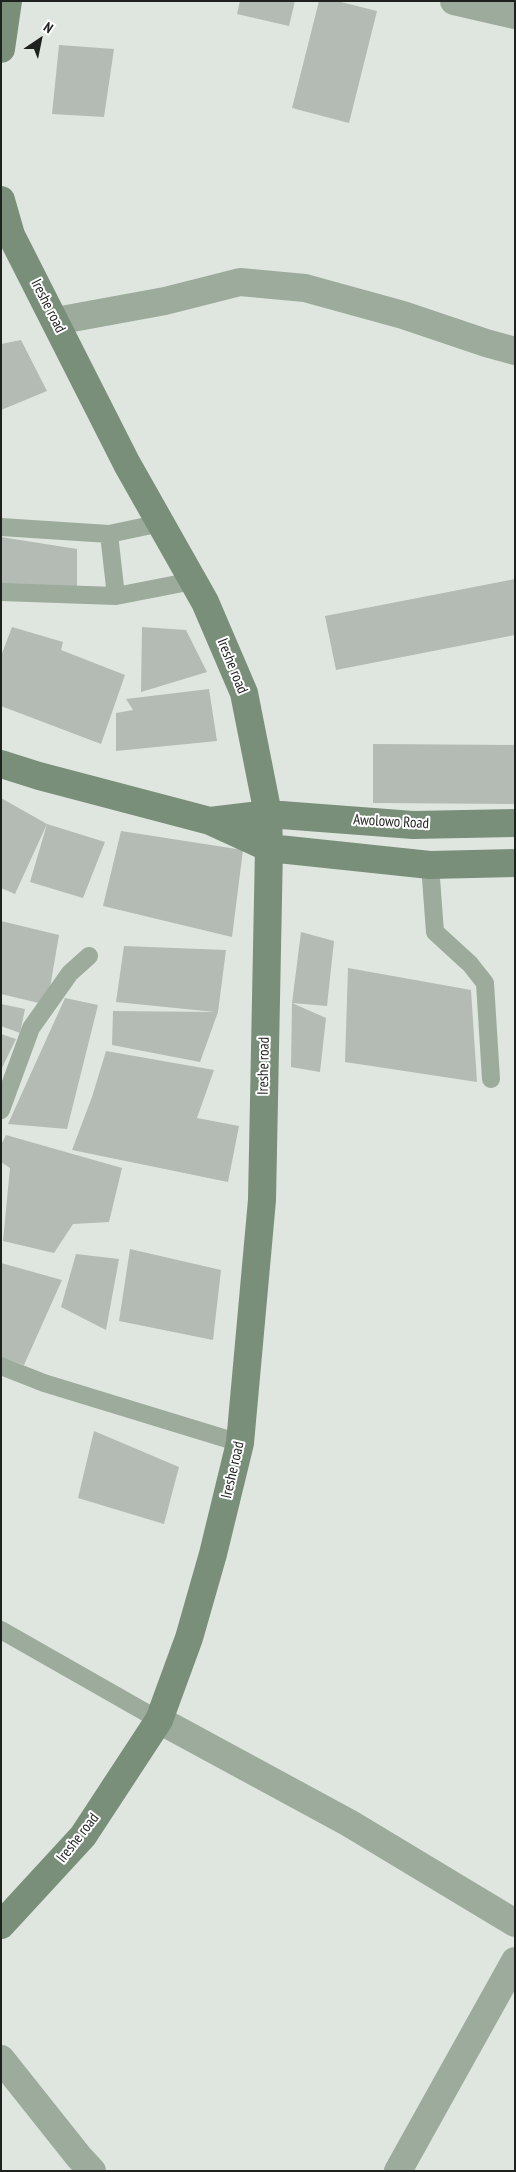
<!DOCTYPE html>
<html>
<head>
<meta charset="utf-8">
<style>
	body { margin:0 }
	#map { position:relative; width:516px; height:2172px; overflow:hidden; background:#dfe6df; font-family:"PT Sans Narrow",sans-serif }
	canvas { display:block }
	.frame { position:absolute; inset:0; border:2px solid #1e211e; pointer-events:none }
	.north { position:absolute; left:15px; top:15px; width:50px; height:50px; -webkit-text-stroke:4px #fff; paint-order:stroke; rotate:34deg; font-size:14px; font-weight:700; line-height:20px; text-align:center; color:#1e211e }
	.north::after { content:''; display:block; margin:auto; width:18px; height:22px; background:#1e211e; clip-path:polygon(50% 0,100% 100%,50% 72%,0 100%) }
</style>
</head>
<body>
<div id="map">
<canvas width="516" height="2172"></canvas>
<div class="frame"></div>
<div class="north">N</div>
</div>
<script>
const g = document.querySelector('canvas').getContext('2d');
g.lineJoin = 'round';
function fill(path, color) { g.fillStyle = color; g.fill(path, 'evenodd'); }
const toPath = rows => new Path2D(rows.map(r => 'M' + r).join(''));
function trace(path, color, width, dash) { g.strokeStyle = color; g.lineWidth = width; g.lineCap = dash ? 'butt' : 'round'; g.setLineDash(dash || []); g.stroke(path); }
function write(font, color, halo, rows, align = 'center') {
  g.font = font + ' "PT Sans Narrow",sans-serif'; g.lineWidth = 4; g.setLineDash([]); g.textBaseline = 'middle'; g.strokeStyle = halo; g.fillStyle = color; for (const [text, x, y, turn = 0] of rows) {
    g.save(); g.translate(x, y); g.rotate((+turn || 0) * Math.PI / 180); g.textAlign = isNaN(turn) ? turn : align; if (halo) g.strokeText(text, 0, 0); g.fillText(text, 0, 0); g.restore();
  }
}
fill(toPath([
	[240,1,295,1,289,26,237,14],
	[319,1,337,1,377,11,349,123,292,108],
	[59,45,114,49,104,117,52,114],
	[21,340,47,391,1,410,1,344],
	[1,537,77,549,77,596,1,586],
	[515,579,515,635,336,670,325,616],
	[12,627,63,642,61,650,125,675,101,744,1,706,1,656],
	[142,627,186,630,207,672,141,692],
	[209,689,217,741,116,751,116,713,133,710,126,699],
	[373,744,515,745,515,804,373,803],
	[1,798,47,824,15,894,1,888],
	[47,824,105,842,83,898,30,882],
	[121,831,243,850,232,937,103,906],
	[1,921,59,935,47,1005,1,994],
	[301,932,334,941,327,1006,292,1003,326,1018,320,1072,291,1067,292,1003],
	[124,946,226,950,218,1012,200,1062,112,1045,113,1011,215,1012,116,1002],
	[348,968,471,990,477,1082,345,1062],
	[65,998,98,1005,67,1129,8,1124],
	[1,1004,25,1009,20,1033,1,1026],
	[1,1034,16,1039,1,1070],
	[106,1051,214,1070,197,1118,239,1126,228,1182,72,1150,92,1097],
	[6,1135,122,1168,109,1222,73,1224,54,1253,3,1241,10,1168,1,1162,1,1145],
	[130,1249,221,1270,213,1340,119,1321],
	[76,1254,119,1259,106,1330,61,1307],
	[1,1263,62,1280,24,1365,1,1357],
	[94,1431,179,1467,164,1524,78,1498]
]), '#b3bbb4');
trace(toPath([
	[1,527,109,534,161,523],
	[109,534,116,596],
	[1,592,116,596,193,581],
	[430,865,435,932,470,964,485,983,491,1079],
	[1,1110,31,1028,70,973,89,956],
	[1,1366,44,1383,240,1443],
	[1,1630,159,1720]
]), '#9cab9c', 18);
trace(toPath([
	[454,1,515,15],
	[56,321,165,301,240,282,305,288,403,315,486,343,515,351],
	[159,1720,349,1823,515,1923],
	[1,2059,79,2157,92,2171],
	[398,2171,515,1961]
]), '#9cab9c', 28);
trace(toPath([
	[1,49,8,1],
	[1,200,11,235,127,464,205,602,244,693,268,814,269,848,262,1200,240,1443,213,1554,189,1638,159,1720,83,1836,1,1925],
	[1,764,39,776,210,821,269,848,430,865,515,863],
	[210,821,268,814,413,825,515,823]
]), '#798f7a', 28);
write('15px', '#1e211e', '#fff', [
	["Ireshe road",48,306,63],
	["Ireshe road",232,666,68],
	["Awolowo Road",391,822,3],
	["Ireshe road",264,1066,-89],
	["Ireshe road",233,1470,-77],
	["Ireshe road",78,1838,-52]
]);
</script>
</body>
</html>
